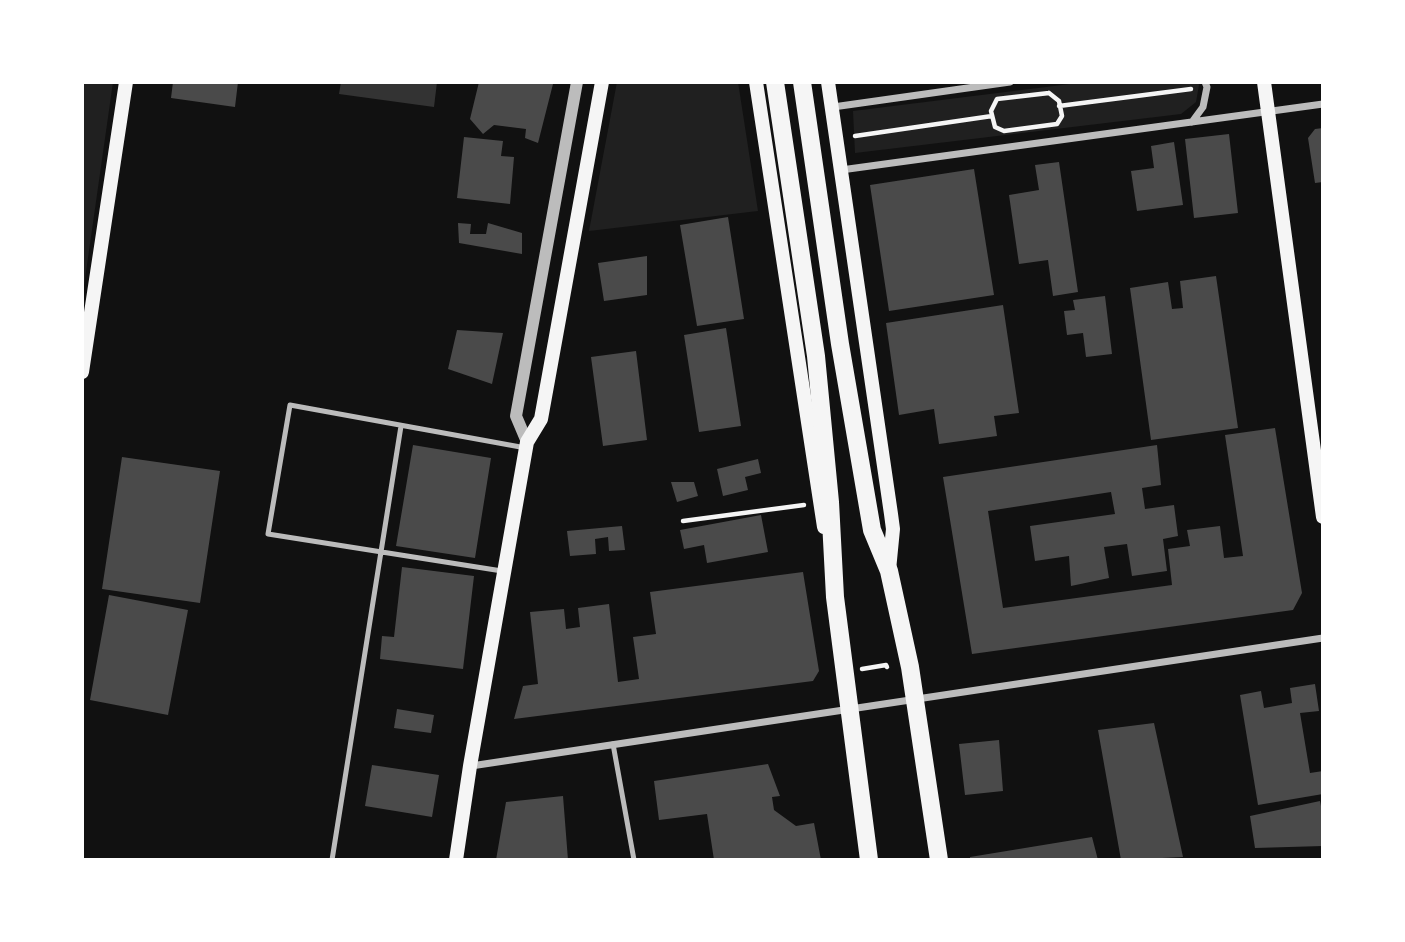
<!DOCTYPE html>
<html>
<head>
<meta charset="utf-8">
<style>
	body { margin:0 }
	#map { position:relative; width:1405px; height:942px; overflow:hidden; background:#111; font-family:"IBM Plex Serif",serif }
	canvas { display:block }
	.frame { position:absolute; inset:0; border:84px solid #fff; pointer-events:none }
</style>
</head>
<body>
<div id="map">
<canvas width="1405" height="942"></canvas>
<div class="frame"></div>
</div>
<script>
const g = document.querySelector('canvas').getContext('2d');
g.lineJoin = 'round';
function fill(path, color) { g.fillStyle = color; g.fill(path, 'evenodd'); }
const toPath = rows => new Path2D(rows.map(r => 'M' + r).join(''));
function trace(path, color, width, dash) { g.strokeStyle = color; g.lineWidth = width; g.lineCap = dash ? 'butt' : 'round'; g.setLineDash(dash || []); g.stroke(path); }
fill(toPath([
	[82,82,113,82,82,300],
	[617,82,738,82,758,211,589,231],
	[1086,82,1198,82,1199,85,1196,102,1181,114,855,153,853,111]
]), '#202020');
fill(toPath([
	[341,82,437,82,434,107,339,94]
]), '#333');
fill(toPath([
	[173,82,238,82,235,107,171,98],
	[479,82,553,84,538,143,525,138,526,129,494,125,483,134,470,119],
	[1323,128,1323,182,1315,183,1308,138,1315,129],
	[1229,134,1238,213,1194,218,1185,139],
	[464,137,503,141,501,156,514,157,510,204,457,198],
	[1174,142,1183,205,1137,211,1131,171,1154,168,1151,146],
	[1059,162,1078,292,1053,296,1048,260,1019,264,1009,195,1039,190,1035,165],
	[974,169,994,295,889,311,870,185],
	[728,217,744,319,697,326,680,225],
	[458,223,471,224,470,234,486,234,488,223,522,233,522,254,459,243],
	[647,256,647,295,604,301,598,263],
	[1216,276,1238,428,1151,440,1130,288,1168,282,1172,309,1183,308,1180,281],
	[1105,296,1112,354,1086,357,1083,333,1067,335,1064,311,1075,310,1073,300],
	[1003,305,1019,413,994,416,997,436,939,444,934,409,899,415,886,323],
	[726,328,741,426,699,432,684,335],
	[457,330,503,333,492,384,448,369],
	[636,351,647,440,603,446,591,357],
	[1275,428,1302,593,1293,610,972,654,943,477,1157,445,1161,485,1142,488,1145,509,1174,505,1178,536,1163,539,1167,571,1132,576,1127,544,1104,547,1109,578,1071,586,1069,556,1035,561,1030,526,1115,514,1111,492,988,511,1003,608,1172,585,1168,549,1190,546,1187,530,1220,526,1224,558,1243,556,1225,435],
	[413,445,491,458,475,558,396,546],
	[122,457,220,471,200,603,102,589],
	[758,459,761,473,745,477,748,490,723,496,717,469],
	[671,482,694,482,698,496,677,502],
	[761,515,768,552,707,563,704,545,684,549,680,530],
	[622,526,625,550,609,551,608,537,595,539,596,554,570,556,567,531],
	[402,567,474,576,463,669,380,659,382,636,394,637],
	[803,572,819,671,813,681,514,719,523,686,538,684,530,612,564,609,566,629,580,627,578,608,609,604,618,682,639,679,633,637,656,634,650,592],
	[109,595,188,610,168,715,90,700],
	[1315,684,1319,711,1300,713,1310,773,1323,771,1323,794,1258,805,1240,695,1261,691,1264,708,1292,703,1290,688],
	[397,709,434,715,431,733,394,728],
	[1154,723,1183,857,1121,860,1098,730],
	[999,740,1003,791,965,795,959,744],
	[768,764,780,796,772,797,774,810,796,826,814,823,821,860,714,860,707,814,659,820,654,781],
	[372,765,439,775,432,817,365,806],
	[563,796,568,860,496,860,506,802],
	[1320,801,1323,816,1323,846,1255,848,1250,816],
	[1092,837,1098,860,970,860,970,857]
]), '#4a4a4a');
trace(toPath([
	[1049,93,1059,101,1062,116,1057,124,1004,131,995,127,991,111,997,99,1049,93],
	[1059,106,1191,89],
	[855,136,992,116],
	[683,521,804,505],
	[862,669,886,665,887,667]
]), '#f5f5f5', 4.5);
trace(toPath([
	[502,571,268,534,290,405,526,448],
	[613,744,634,860],
	[332,860,401,426]
]), '#bcbcbc', 5);
trace(toPath([
	[833,107,1010,82],
	[1192,122,1203,107,1207,87,1205,82],
	[841,170,1323,104],
	[471,766,1323,638]
]), '#bcbcbc', 7);
trace(toPath([
	[527,442,516,416,577,82]
]), '#bcbcbc', 12);
trace(toPath([
	[756,82,824,527],
	[828,82,891,514,893,529,889,570],
	[1264,82,1323,517],
	[82,372,126,82],
	[456,860,470,766,527,442,541,419,602,82]
]), '#f5f5f5', 14);
trace(toPath([
	[775,82,816,356,830,502,835,597,869,860],
	[802,82,840,344,872,530,889,571,910,667,939,860]
]), '#f5f5f5', 18);
</script>
</body>
</html>
